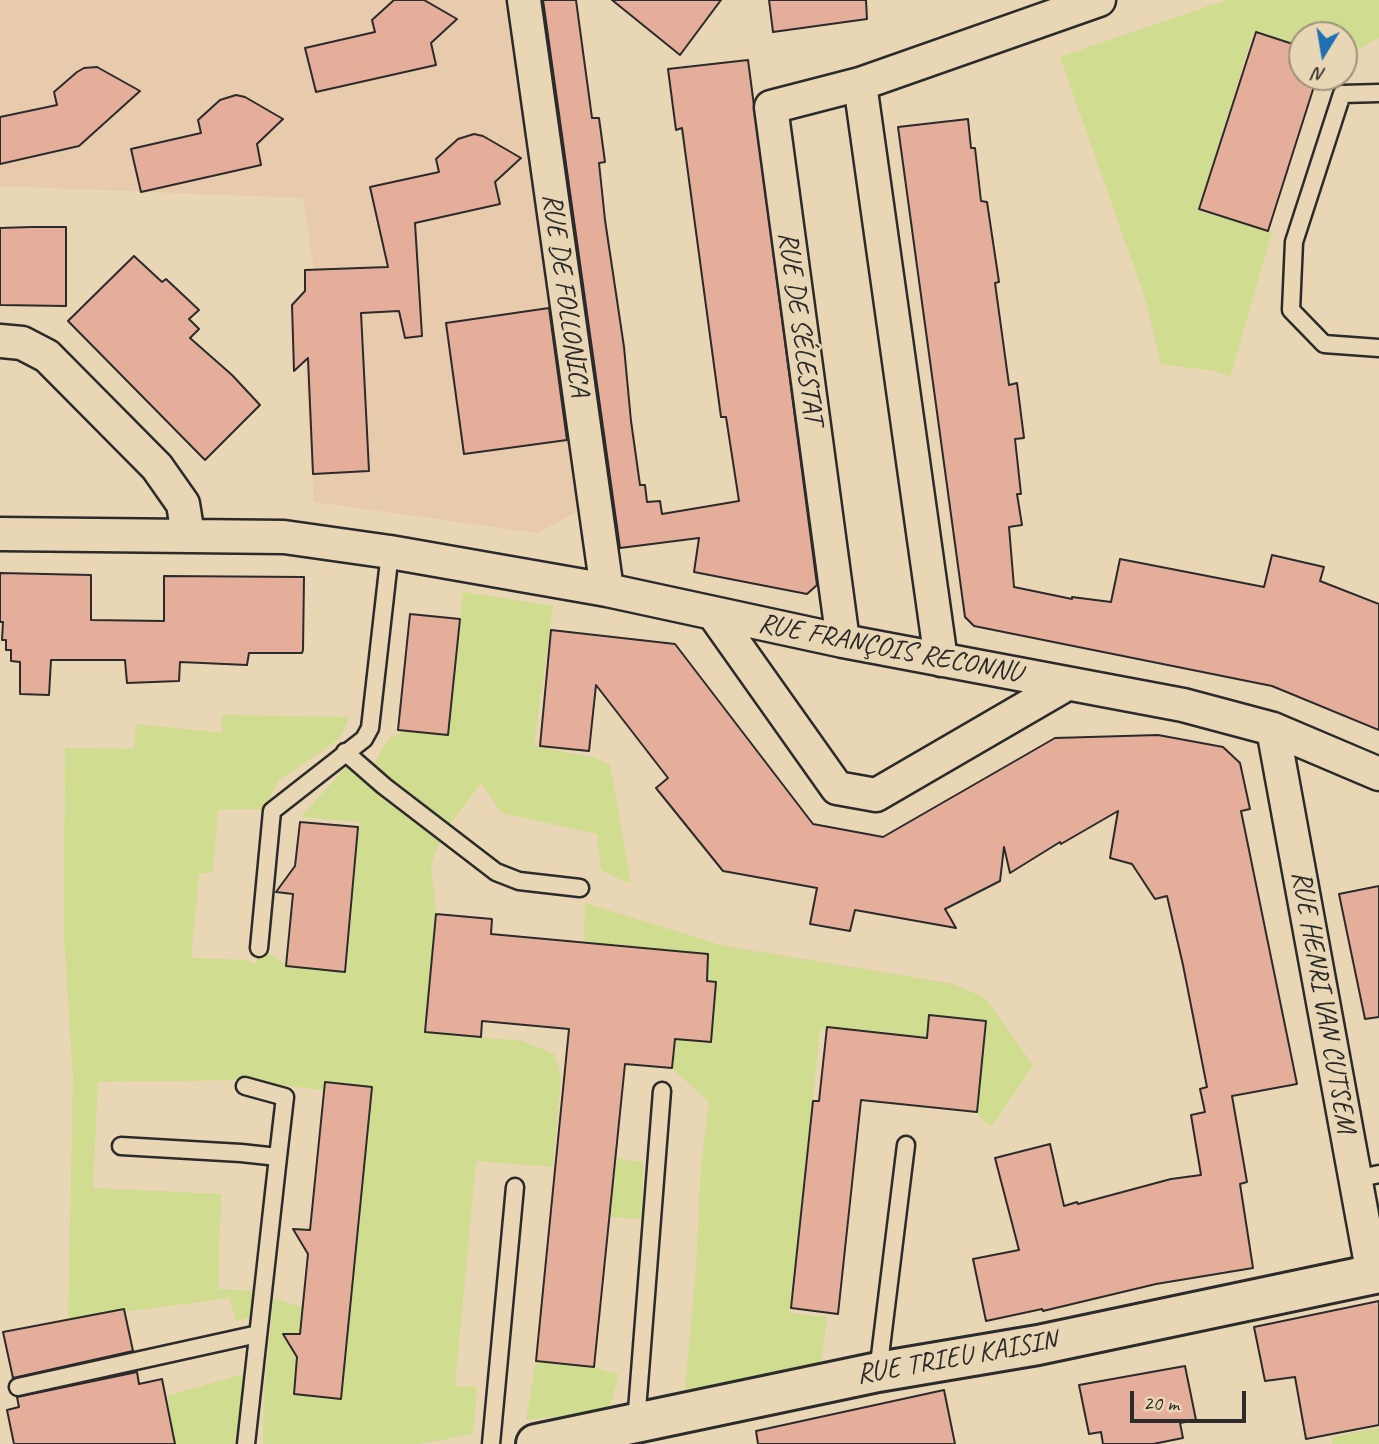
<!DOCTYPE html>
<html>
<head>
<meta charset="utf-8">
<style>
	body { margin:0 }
	#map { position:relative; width:1379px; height:1444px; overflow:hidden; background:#e9d6b4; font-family:Caveat,sans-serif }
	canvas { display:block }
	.north { position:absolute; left:1288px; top:21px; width:70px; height:70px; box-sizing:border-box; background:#e9d6b4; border:2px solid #9d927d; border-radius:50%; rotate:191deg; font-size:19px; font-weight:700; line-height:28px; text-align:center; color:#2b2b2b }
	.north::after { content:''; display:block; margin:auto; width:24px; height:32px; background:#1f6fb2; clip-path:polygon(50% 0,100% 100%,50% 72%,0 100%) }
	.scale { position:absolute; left:1130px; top:1391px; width:116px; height:32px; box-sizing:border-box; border:4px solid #2b2b2b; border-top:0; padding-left:9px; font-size:21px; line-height:24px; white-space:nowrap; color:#2b2b2b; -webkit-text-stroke:5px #e9d6b4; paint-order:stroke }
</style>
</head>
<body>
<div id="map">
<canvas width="1379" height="1444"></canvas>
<div class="north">N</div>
<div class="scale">20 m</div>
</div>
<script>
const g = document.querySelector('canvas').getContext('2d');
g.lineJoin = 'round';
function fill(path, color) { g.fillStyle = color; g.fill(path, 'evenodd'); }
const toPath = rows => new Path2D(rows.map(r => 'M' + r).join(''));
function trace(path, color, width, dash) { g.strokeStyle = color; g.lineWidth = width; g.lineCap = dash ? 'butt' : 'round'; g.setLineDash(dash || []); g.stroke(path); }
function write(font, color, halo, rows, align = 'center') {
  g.font = font + ' Caveat,sans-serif'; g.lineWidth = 5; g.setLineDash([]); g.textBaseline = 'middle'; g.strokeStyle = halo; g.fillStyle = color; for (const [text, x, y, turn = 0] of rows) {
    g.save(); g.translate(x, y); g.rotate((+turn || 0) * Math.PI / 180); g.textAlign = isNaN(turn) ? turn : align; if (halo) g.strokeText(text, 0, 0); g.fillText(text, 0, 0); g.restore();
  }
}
fill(toPath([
	[0,0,517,0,596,501,538,533,314,502,305,363,305,328,316,282,303,198,0,186]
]), '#e8caac');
fill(toPath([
	[1226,0,1379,0,1379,38,1359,49,1344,50,1344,35,1302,35,1302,47,1253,33,1198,211,1272,232,1230,377,1215,371,1161,364,1146,301,1060,57],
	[463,592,553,606,534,746,596,758,610,765,631,883,623,881,601,870,597,834,502,813,481,783,444,832,431,864,436,913,426,1032,522,1041,554,1054,561,1077,553,1167,476,1161,455,1386,477,1387,473,1434,419,1444,263,1444,264,1389,274,1298,293,1305,304,1306,295,1394,339,1399,372,1087,328,1082,327,1091,246,1080,98,1082,93,1188,221,1194,218,1289,253,1291,254,1316,236,1321,229,1298,131,1311,68,1322,73,1079,64,934,65,748,134,749,136,724,222,733,222,715,350,717,338,740,279,780,264,809,218,810,213,872,199,874,191,958,247,960,256,964,259,948,290,966,347,970,359,822,301,817,349,764,368,774,389,738,408,730,461,736,448,734],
	[585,903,724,946,953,984,985,998,1033,1065,991,1127,976,1112,986,1020,930,1018,927,1041,820,1030,790,1313,827,1317,821,1365,685,1390,696,1267,701,1167,709,1102,672,1068,675,1039,711,1042,716,983,706,981,708,954,584,943],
	[615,1158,643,1162,642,1219,609,1217],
	[536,1360,594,1367,619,1375,608,1411,526,1420],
	[247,1373,235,1444,174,1444,167,1396],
	[1379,1428,1379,1444,1332,1444,1332,1437]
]), '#d0dc8f');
const building = toPath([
	[394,0,424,0,457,19,431,43,436,65,316,92,305,48,375,32,372,20,394,0],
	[543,0,576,0,592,118,599,118,605,162,599,163,605,220,624,347,631,421,640,485,645,485,647,502,660,501,662,514,739,501,726,417,721,417,682,128,676,130,668,69,748,60,817,585,807,594,694,572,699,538,620,548,543,0],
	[612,0,721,0,680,55,612,0],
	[769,0,866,0,867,19,773,32,769,0],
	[1256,32,1302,47,1302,77,1317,77,1268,231,1199,209,1256,32],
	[97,67,140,91,79,146,0,164,0,117,57,105,54,92,77,72,84,68,97,67],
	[236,95,245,97,283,119,257,144,261,165,141,192,131,149,201,133,198,120,220,100,236,95],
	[968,119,971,148,975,148,981,201,987,202,999,282,995,283,1009,385,1017,383,1024,438,1015,439,1021,494,1017,494,1022,525,1009,527,1014,587,1072,599,1072,597,1111,602,1120,559,1264,587,1272,555,1324,567,1320,581,1379,604,1379,730,1272,686,974,626,965,617,898,127,968,119],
	[474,134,483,136,521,158,495,182,500,204,415,223,422,336,405,338,399,311,361,313,369,471,313,474,308,358,294,371,292,305,305,291,305,270,388,267,370,187,439,172,436,159,458,139,474,134],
	[31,227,66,227,66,306,0,305,0,228,31,227],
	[134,256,162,282,166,279,199,310,189,319,199,329,190,338,232,375,260,405,205,460,68,321,134,256],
	[549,308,567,440,464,454,446,323,549,308],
	[0,573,91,575,91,620,164,621,164,576,304,577,303,650,302,653,249,653,247,665,180,662,179,681,127,683,125,660,51,660,49,695,20,694,20,662,11,661,11,650,6,650,6,640,2,640,3,622,0,622,0,573],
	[410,614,460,619,448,735,398,730,410,614],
	[551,630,675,644,813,824,883,837,1055,738,1158,735,1223,747,1240,763,1250,809,1241,811,1297,1084,1232,1096,1247,1182,1240,1184,1253,1268,1156,1284,1043,1311,1042,1309,986,1321,973,1259,1019,1250,995,1158,1050,1144,1064,1206,1077,1202,1078,1204,1171,1179,1201,1175,1191,1115,1205,1112,1200,1089,1207,1087,1183,965,1167,896,1155,899,1132,864,1110,858,1118,811,1061,844,1060,842,1010,873,1004,847,1000,881,945,909,956,928,855,910,850,931,810,924,817,888,723,871,656,788,668,778,596,685,589,751,540,746,551,630],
	[300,822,358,827,345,972,286,966,293,894,276,892,295,866,300,822],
	[1379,886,1379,1017,1365,1019,1339,894,1379,886],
	[436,914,492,919,491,934,708,954,707,981,716,982,711,1042,675,1039,672,1068,625,1064,594,1367,536,1361,569,1029,482,1021,481,1037,425,1032,436,914],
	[929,1015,986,1021,977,1112,861,1100,838,1314,791,1308,813,1101,819,1101,827,1027,927,1038,929,1015],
	[325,1082,372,1087,341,1399,294,1394,297,1357,283,1334,300,1334,308,1254,293,1229,310,1230,325,1082],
	[1379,1301,1379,1425,1306,1439,1295,1377,1265,1381,1254,1327,1379,1301],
	[124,1309,133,1351,13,1378,3,1332,124,1309],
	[1185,1366,1196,1420,1180,1423,1183,1438,1153,1444,1103,1444,1101,1432,1089,1434,1079,1385,1185,1366],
	[137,1372,139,1384,162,1379,175,1444,14,1444,7,1410,19,1407,17,1397,137,1372],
	[944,1390,955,1444,758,1444,756,1431,944,1390]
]);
fill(building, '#e5ae9b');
trace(building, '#2b2b2b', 2);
const lane = toPath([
	[1379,93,1342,94,1294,242,1291,310,1324,344,1379,348],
	[345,752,384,786,496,872,519,881,580,888],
	[259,948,272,811,364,739,370,728,390,552],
	[121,1146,241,1153,278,1157,285,1097,245,1086],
	[1356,1179,1379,1174],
	[878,1372,906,1145],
	[18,1387,258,1334],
	[636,1423,662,1091],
	[246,1444,278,1157],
	[491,1444,515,1187]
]);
const street = toPath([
	[524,0,607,590],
	[860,84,941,660],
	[0,341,22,343,47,356,157,467,183,504,188,535],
	[0,534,284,537,390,552,607,590,843,641,1183,705,1273,729,1379,774],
	[713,613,837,788,876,795,1067,684],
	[843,641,771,107,860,84,1099,0],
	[1273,729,1373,1275]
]);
const secondary = toPath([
	[536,1444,878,1372,1038,1345,1379,1273]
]);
trace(lane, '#2b2b2b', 21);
trace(street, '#2b2b2b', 37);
trace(secondary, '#2b2b2b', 44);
trace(lane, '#e9d6b4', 16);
trace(street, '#e9d6b4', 32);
trace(secondary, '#e9d6b4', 38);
write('28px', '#2b2b2b', '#e9d6b4', [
	["RUE DE FOLLONICA",565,295,82],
	["RUE DE SÉLESTAT",800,328,82],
	["RUE FRANÇOIS RECONNU",890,649,11],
	["RUE HENRI VAN CUTSEM",1323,1002,80],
	["RUE TRIEU KAISIN",957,1358,-10]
]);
</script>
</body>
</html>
